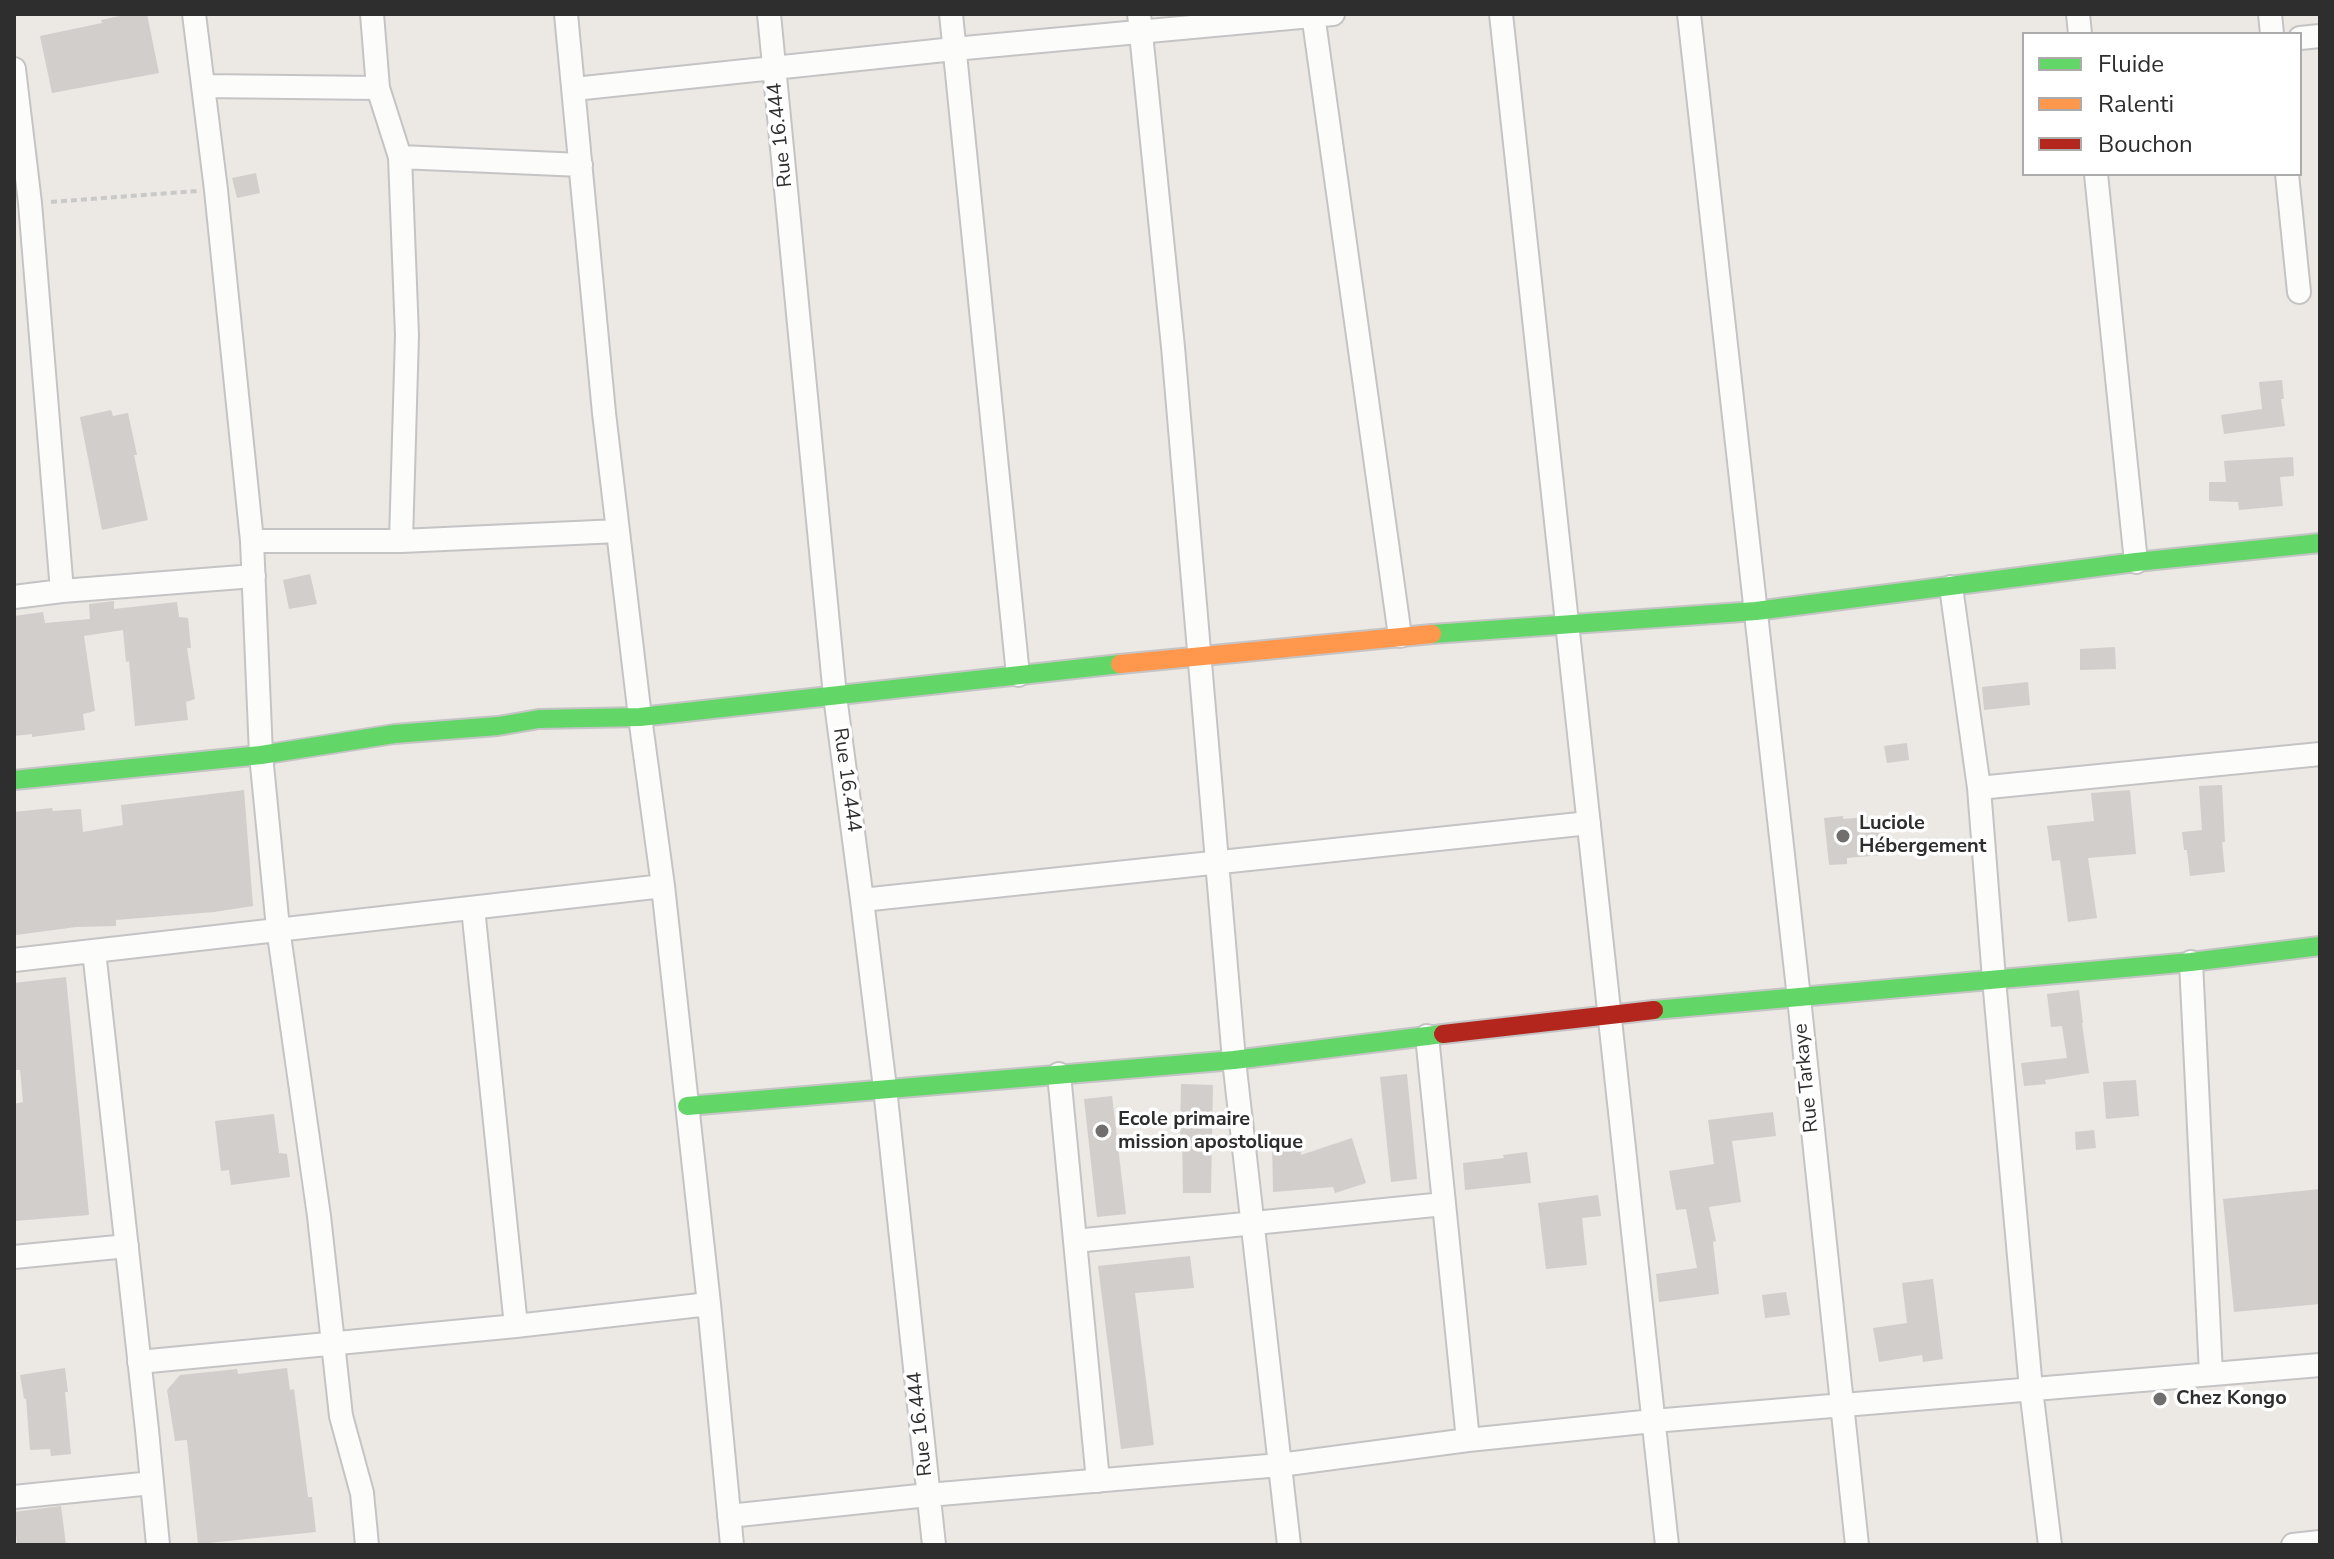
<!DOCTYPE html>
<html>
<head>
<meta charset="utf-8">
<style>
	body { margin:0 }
	#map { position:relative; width:2334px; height:1559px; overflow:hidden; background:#ece8e4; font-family:"Nunito Sans",sans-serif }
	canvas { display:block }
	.frame { position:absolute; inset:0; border:16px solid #2e2e2e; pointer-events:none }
	.legend { position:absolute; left:2022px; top:32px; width:280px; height:144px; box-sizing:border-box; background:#fff; border:2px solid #ababab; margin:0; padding:10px 14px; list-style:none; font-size:24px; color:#2e2e2e }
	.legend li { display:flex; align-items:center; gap:16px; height:40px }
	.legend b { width:40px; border:2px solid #ababab }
</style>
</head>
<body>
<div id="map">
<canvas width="2334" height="1559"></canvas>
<div class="frame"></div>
<ul class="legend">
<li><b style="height:10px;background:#63d668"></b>Fluide</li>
<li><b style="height:10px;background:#ff974d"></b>Ralenti</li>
<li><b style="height:10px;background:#b3261e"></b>Bouchon</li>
</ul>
</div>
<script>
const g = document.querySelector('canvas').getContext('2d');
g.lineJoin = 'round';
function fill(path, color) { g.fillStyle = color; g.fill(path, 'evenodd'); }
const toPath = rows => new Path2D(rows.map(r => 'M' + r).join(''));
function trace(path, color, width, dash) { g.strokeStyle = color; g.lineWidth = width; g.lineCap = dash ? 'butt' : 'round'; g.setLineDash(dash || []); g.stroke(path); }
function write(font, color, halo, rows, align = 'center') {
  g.font = font + ' "Nunito Sans",sans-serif'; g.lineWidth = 7; g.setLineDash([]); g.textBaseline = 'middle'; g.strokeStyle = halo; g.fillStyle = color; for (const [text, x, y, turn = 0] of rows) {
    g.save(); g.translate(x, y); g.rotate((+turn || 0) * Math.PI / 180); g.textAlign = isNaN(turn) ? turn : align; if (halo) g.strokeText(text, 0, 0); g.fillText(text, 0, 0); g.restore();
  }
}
fill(toPath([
	[129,14,147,14,159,73,52,93,40,36,102,23,101,20],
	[256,173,260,193,237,198,232,178],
	[2282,380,2284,399,2281,399,2285,426,2224,434,2221,415,2262,409,2259,382],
	[111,410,113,416,128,413,137,455,134,455,148,520,102,530,80,417],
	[2293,457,2294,476,2280,477,2283,506,2239,510,2238,502,2209,501,2209,482,2226,482,2224,461],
	[310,574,317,604,289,609,283,580],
	[114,601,114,609,177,602,179,617,188,618,191,648,187,648,195,699,186,702,188,720,135,726,129,661,126,662,123,630,84,636,95,711,83,714,85,730,32,737,32,734,14,736,14,616,43,612,45,623,90,619,89,604],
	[2115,647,2116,669,2080,670,2080,649],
	[2028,682,2030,705,1984,710,1982,687],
	[1907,743,1909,760,1887,763,1884,746],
	[2222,785,2225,842,2222,842,2225,872,2190,876,2187,850,2184,850,2182,832,2202,830,2199,786],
	[244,790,253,906,214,912,116,920,116,926,76,927,16,935,16,928,14,928,14,812,52,808,53,811,81,809,83,832,123,825,121,805],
	[2130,790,2136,854,2088,858,2097,918,2068,922,2060,860,2052,861,2047,826,2094,821,2091,793],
	[1843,816,1843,819,1880,816,1882,855,1847,858,1847,864,1829,865,1824,818],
	[66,977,89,1215,14,1221,14,1104,23,1102,20,1070,14,1070,14,983],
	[2079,990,2083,1023,2082,1023,2089,1073,2045,1080,2046,1084,2024,1086,2021,1063,2067,1058,2062,1026,2051,1027,2047,994],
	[1407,1074,1417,1179,1391,1182,1380,1077],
	[2136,1080,2139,1116,2106,1119,2103,1082],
	[1181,1084,1213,1085,1211,1193,1183,1193,1182,1137,1180,1137],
	[1112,1096,1126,1214,1097,1217,1084,1099],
	[1773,1112,1776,1136,1732,1141,1741,1202,1709,1207,1716,1241,1713,1242,1719,1294,1659,1302,1656,1274,1697,1268,1686,1209,1676,1210,1669,1171,1714,1164,1708,1120],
	[274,1114,279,1153,287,1154,290,1177,231,1185,229,1170,221,1171,215,1121],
	[2094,1130,2096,1148,2076,1150,2075,1132],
	[1272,1136,1301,1136,1301,1155,1352,1138,1366,1183,1335,1193,1333,1187,1273,1192],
	[1527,1152,1531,1183,1465,1190,1463,1163,1504,1158,1503,1155],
	[2320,1189,2320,1304,2234,1312,2223,1199],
	[1598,1195,1601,1216,1582,1218,1587,1265,1546,1269,1538,1203],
	[1190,1256,1194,1288,1135,1293,1154,1445,1121,1449,1098,1266],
	[1933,1279,1943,1359,1923,1362,1922,1355,1879,1362,1873,1328,1907,1323,1902,1283],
	[1786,1292,1790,1315,1765,1318,1762,1295],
	[65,1368,68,1392,65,1392,71,1454,51,1456,50,1449,30,1450,26,1398,24,1399,20,1375],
	[287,1368,290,1390,294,1389,308,1497,312,1497,316,1532,198,1544,187,1440,175,1441,167,1390,180,1375,237,1369,238,1374],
	[61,1506,66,1545,17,1545,14,1512]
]), '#d1cecb');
const street = toPath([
	[194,14,216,190,252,541,261,755,278,928,319,1216,341,1416,362,1493,367,1545],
	[372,14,378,88,400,157,407,335,401,541],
	[566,14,604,413,640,717,663,886,709,1304,732,1545],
	[769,14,835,696,862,900,885,1088,934,1545],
	[951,14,1018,675],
	[1139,14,1173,347,1234,1060,1289,1545],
	[1313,14,1400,636],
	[1501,14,1667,1545],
	[1689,14,1799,998,1857,1545],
	[2078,14,2080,34],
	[2270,14,2272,34],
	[2300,38,2320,36],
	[14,69,30,203,62,591],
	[203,86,378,88],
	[574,89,954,49,1333,14],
	[400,157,581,165],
	[2096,174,2136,562],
	[2287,174,2299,292],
	[252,541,401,541,618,531],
	[1951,587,1979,788,1994,979,2031,1389,2050,1545],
	[14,597,62,591,254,576],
	[1979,788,2320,754],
	[862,900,1589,823],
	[473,908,516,1326],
	[94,951,147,1430,158,1545],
	[14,960,663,886],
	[2191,962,2211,1374],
	[1427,1036,1468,1440],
	[1059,1074,1098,1481],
	[1075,1241,1444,1204],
	[14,1257,127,1246],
	[139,1362,516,1326,709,1304],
	[14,1497,152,1483],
	[729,1516,928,1495,1280,1465,1468,1440,1653,1421,2320,1365],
	[2293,1545,2320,1542]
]);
const fast = toPath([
	[1432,634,1756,611,2136,562,2320,543],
	[14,780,261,755,394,734,498,726,539,719,640,717,1120,664],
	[1654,1010,2191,962,2320,946],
	[687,1106,1234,1060,1443,1034]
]);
const slow = toPath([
	[1120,664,1432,634]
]);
const jam = toPath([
	[1443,1034,1654,1010]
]);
trace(street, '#c5c4c5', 26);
trace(fast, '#c5c4c5', 22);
trace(slow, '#c5c4c5', 22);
trace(jam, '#c5c4c5', 22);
trace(toPath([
	[51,202,198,191]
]), '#c9c9c8', 4, [6, 4]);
trace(street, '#fcfcfb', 22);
trace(fast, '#63d668', 18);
trace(slow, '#ff974d', 18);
trace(jam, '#b3261e', 18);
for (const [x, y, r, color] of [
	[1843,836,8,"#706f6e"],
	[1102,1131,8,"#706f6e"],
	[2160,1399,8,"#706f6e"]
]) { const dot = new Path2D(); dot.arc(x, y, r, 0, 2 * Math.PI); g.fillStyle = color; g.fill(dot); trace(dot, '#fff', 3); }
write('20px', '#2e2e2e', '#fff', [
	["Rue 16.444",781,135,-96],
	["Rue 16.444",846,780,82],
	["Rue Tarkaye",1807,1078,-96],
	["Rue 16.444",921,1424,-96]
]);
write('bold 20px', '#2e2e2e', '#fff', [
	["Luciole",1859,824],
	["Hébergement",1859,847],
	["Ecole primaire",1118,1120],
	["mission apostolique",1118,1143],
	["Chez Kongo",2176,1399]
], 'left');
</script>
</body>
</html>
